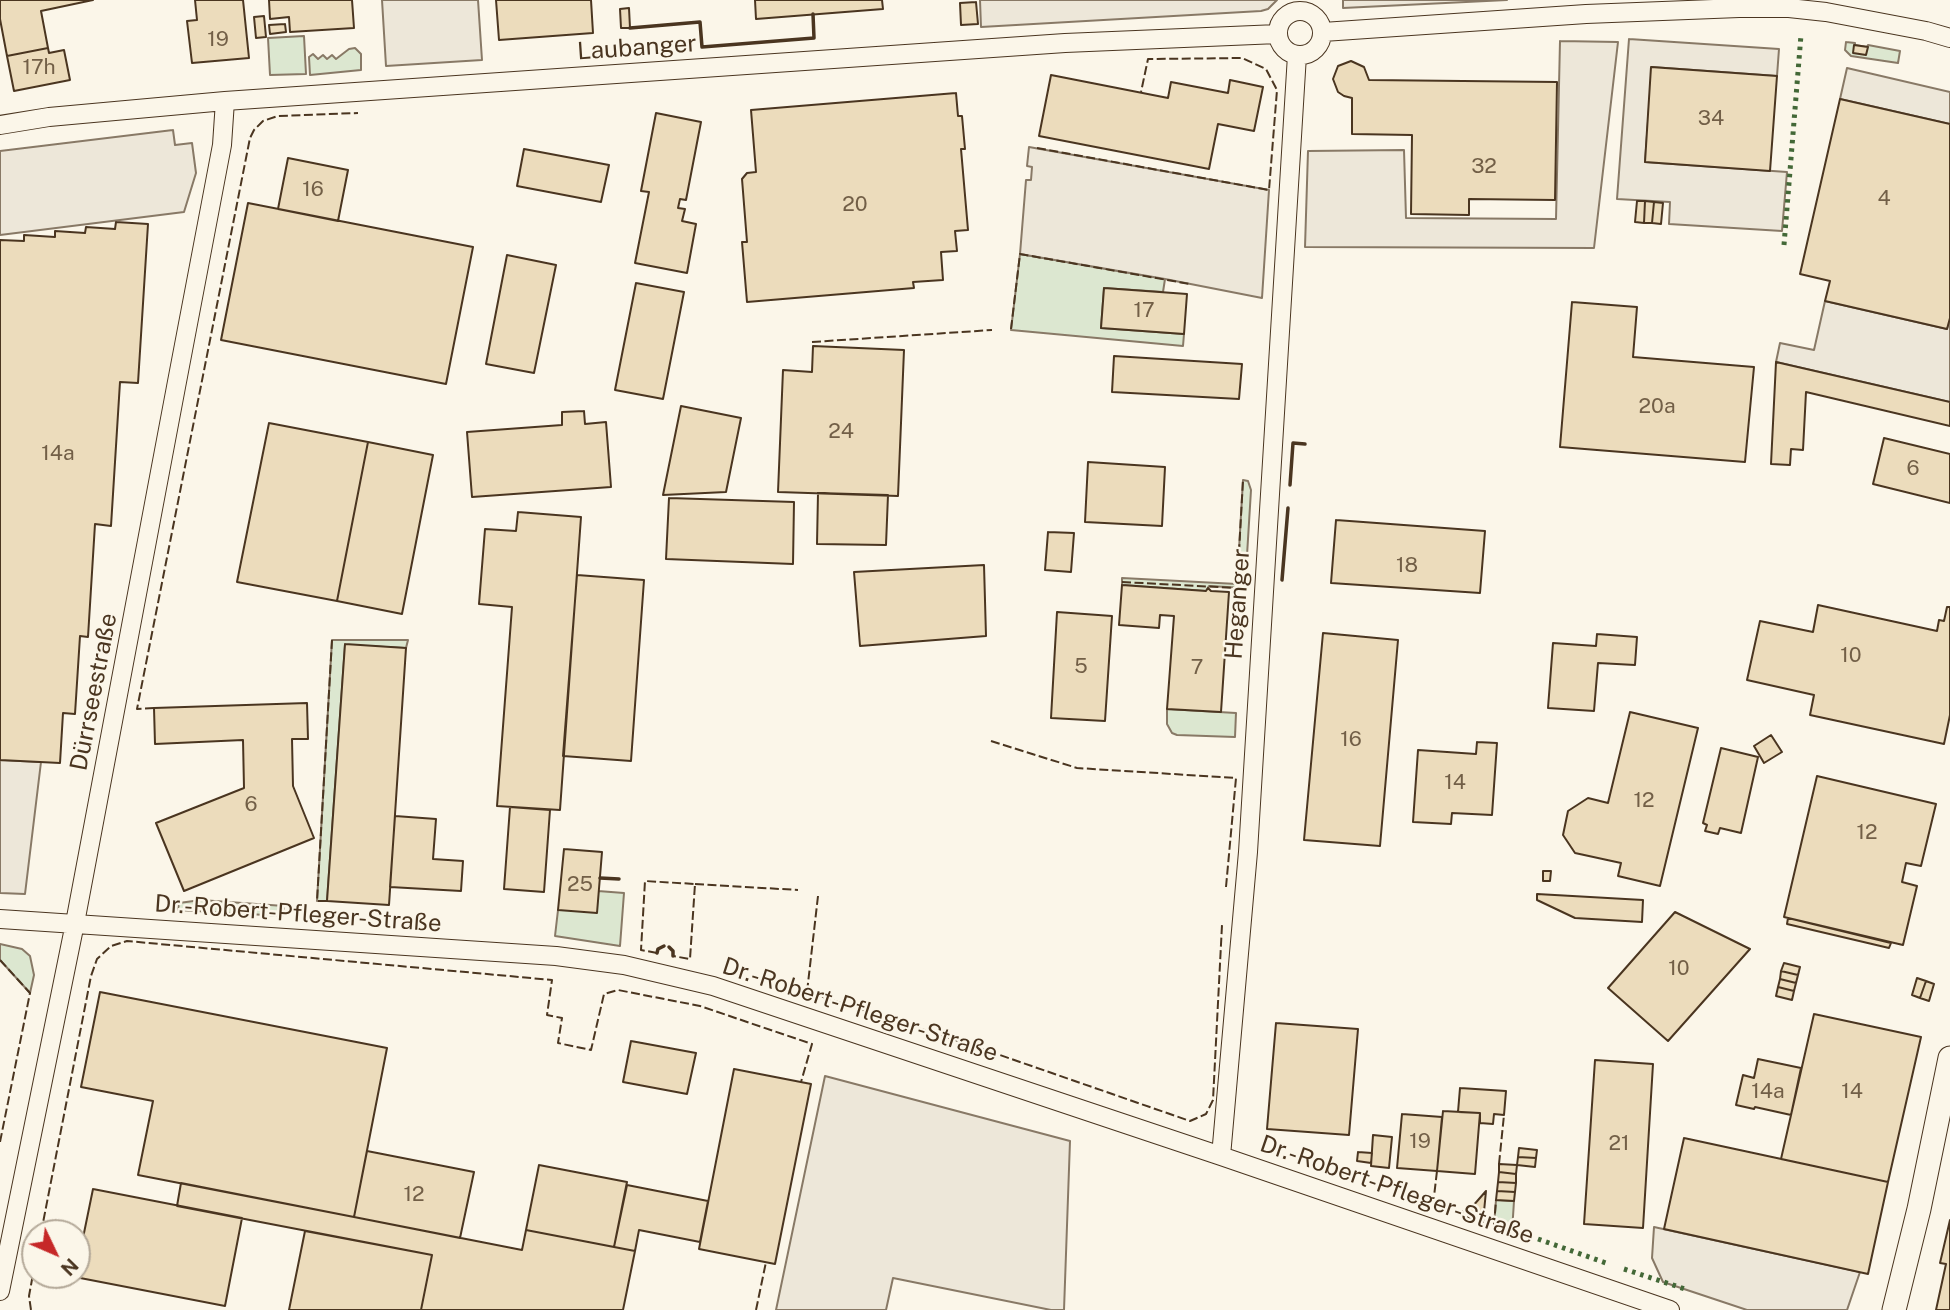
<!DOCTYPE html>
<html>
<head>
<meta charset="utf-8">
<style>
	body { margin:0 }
	#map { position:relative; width:1950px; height:1310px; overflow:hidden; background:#fbf6e9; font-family:"Public Sans",sans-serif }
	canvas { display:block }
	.north { position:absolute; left:21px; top:1219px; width:70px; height:70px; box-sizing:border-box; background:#fbf6e9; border:2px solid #b4a999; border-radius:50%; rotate:134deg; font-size:19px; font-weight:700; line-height:28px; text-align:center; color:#4a3520 }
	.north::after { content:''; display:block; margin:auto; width:24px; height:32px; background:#c62828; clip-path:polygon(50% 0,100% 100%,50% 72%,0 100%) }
</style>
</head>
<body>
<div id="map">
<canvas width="1950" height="1310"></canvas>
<div class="north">N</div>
</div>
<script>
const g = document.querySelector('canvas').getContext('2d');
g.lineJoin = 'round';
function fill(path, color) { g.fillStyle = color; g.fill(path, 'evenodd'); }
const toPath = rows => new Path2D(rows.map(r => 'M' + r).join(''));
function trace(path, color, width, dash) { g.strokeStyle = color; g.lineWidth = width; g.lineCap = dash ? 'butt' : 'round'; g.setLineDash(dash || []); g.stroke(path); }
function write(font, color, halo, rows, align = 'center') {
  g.font = font + ' "Public Sans",sans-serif'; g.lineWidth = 5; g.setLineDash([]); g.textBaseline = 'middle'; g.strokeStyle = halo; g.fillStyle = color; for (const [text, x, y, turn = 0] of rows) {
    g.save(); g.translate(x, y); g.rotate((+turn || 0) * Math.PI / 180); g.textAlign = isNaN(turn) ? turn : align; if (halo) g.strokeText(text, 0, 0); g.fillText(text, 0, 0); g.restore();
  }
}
const green = toPath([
	[304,36,306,74,270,75,268,38,304,36],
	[1846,42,1855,43,1855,45,1867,47,1868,45,1900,51,1898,63,1851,56,1845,50,1846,42],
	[355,48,361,54,361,70,310,75,309,57,313,54,318,59,323,55,327,59,332,55,336,59,349,49,355,48],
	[1020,254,1165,279,1163,292,1104,288,1101,328,1184,334,1183,346,1011,330,1020,254],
	[1243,480,1248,481,1251,490,1245,588,1209,586,1206,591,1122,585,1122,578,1237,584,1243,480],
	[332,640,408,640,406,648,345,645,327,901,317,901,332,640],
	[1167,709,1236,713,1235,737,1177,735,1172,733,1167,724,1167,709],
	[598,891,624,893,620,946,555,936,558,910,598,891],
	[201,900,284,906,283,916,178,910,179,903,201,900],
	[0,944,22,949,30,956,34,975,30,993,0,960,0,944],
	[1496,1200,1514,1201,1512,1232,1494,1226,1496,1200]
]);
fill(green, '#dce7d0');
trace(green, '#887966', 2);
const parking = toPath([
	[382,0,478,0,482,60,386,66,382,0],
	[980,0,1277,0,1268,9,1261,11,981,27,980,0],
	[1343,0,1507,0,1343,8,1343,0],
	[1629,39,1779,49,1777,76,1652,67,1645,162,1787,172,1782,231,1669,224,1670,202,1617,199,1629,39],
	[1560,41,1618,42,1594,248,1305,247,1308,151,1404,150,1406,218,1556,219,1560,41],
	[1847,68,1950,92,1950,124,1840,99,1847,68],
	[173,130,175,145,192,143,196,173,184,212,0,235,0,151,173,130],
	[1029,147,1269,190,1262,298,1165,279,1020,254,1026,180,1031,180,1032,167,1027,166,1029,147],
	[1825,301,1947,329,1950,318,1950,402,1776,362,1780,343,1814,350,1825,301],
	[0,760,41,762,25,894,0,893,0,760],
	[825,1076,1070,1141,1064,1310,1051,1310,893,1278,886,1310,776,1310,825,1076],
	[1654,1227,1860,1272,1847,1310,1747,1310,1663,1282,1652,1258,1654,1227]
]);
fill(parking, '#ede7d9');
trace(parking, '#887966', 2);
const building = toPath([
	[0,0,93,0,41,11,48,48,7,56,0,19,0,0],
	[195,0,243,0,249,58,192,63,187,21,197,20,195,0],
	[269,0,352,0,354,28,290,32,289,17,270,19,269,0],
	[496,0,591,0,593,33,499,40,496,0],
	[755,0,882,0,883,9,756,19,755,0],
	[976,2,978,24,961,25,960,3,976,2],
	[629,8,630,28,621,28,620,9,629,8],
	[264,16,266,37,256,38,254,17,264,16],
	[285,24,286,32,270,34,269,25,285,24],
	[1854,45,1868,47,1866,55,1853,53,1854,45],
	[48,48,49,53,64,50,70,80,14,91,7,56,48,48],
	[1351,61,1364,67,1369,80,1557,82,1555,200,1469,199,1469,215,1411,214,1412,135,1352,134,1352,98,1344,96,1338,92,1333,79,1338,66,1351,61],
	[1651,67,1777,76,1770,171,1645,162,1651,67],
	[1051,75,1168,98,1171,82,1228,93,1230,80,1263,87,1254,131,1218,124,1209,169,1039,136,1051,75],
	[956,93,958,116,962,116,965,149,961,149,968,230,955,231,957,251,941,252,943,280,913,282,914,288,747,302,742,242,747,242,742,179,747,173,756,172,751,110,956,93],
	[1840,99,1950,124,1950,318,1947,329,1825,301,1830,281,1800,274,1840,99],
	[656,113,701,122,686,200,680,199,678,208,685,209,682,221,696,224,687,273,635,263,649,192,641,191,656,113],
	[524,149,609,165,601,202,517,186,524,149],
	[288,158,348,170,338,221,278,209,288,158],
	[1637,201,1645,201,1644,223,1635,222,1637,201],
	[1645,201,1654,202,1652,223,1644,223,1645,201],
	[1654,202,1663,203,1661,224,1652,223,1654,202],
	[248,203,473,247,446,384,221,340,248,203],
	[116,222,148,224,138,383,120,382,111,526,95,524,88,637,80,636,75,714,63,713,60,763,0,760,0,240,24,241,24,235,55,237,55,231,85,233,86,227,115,229,116,222],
	[507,255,556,265,534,373,486,364,507,255],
	[636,283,684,292,663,399,615,390,636,283],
	[1104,288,1187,294,1184,334,1101,328,1104,288],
	[1572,302,1637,307,1633,357,1754,367,1745,462,1560,447,1572,302],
	[813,346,904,350,898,496,778,492,783,370,812,372,813,346],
	[1114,356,1242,364,1239,399,1112,392,1114,356],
	[1776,362,1950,402,1950,426,1806,392,1803,450,1791,449,1790,465,1771,464,1776,362],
	[681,406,741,418,726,492,663,495,681,406],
	[584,411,585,424,606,422,611,487,472,497,467,432,562,425,562,412,584,411],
	[269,423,368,442,337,601,237,582,269,423],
	[1884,438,1950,454,1950,503,1873,484,1884,438],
	[368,442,433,455,402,614,337,601,368,442],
	[1088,462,1165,467,1162,526,1085,522,1088,462],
	[818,493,888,495,886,545,817,544,818,493],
	[669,498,794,502,793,564,666,559,669,498],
	[518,512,581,517,560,810,497,806,512,607,479,604,485,529,516,531,518,512],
	[1336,520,1485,531,1480,593,1331,583,1336,520],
	[1048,532,1074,533,1071,572,1045,570,1048,532],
	[984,565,986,636,860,646,854,572,984,565],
	[577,575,644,580,631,761,563,756,577,575],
	[1122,585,1206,591,1208,588,1211,591,1229,592,1221,712,1167,709,1174,616,1160,615,1159,628,1119,625,1122,585],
	[1818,605,1937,631,1939,620,1944,621,1947,607,1950,607,1950,715,1944,744,1810,715,1814,695,1747,680,1760,621,1813,632,1818,605],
	[1057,612,1112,616,1105,721,1051,718,1057,612],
	[1323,633,1398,640,1380,846,1304,840,1323,633],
	[1597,634,1637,637,1635,665,1598,663,1594,711,1548,708,1553,643,1596,646,1597,634],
	[345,644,406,648,389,905,327,901,345,644],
	[307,703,308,739,292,739,293,786,314,838,184,891,156,823,244,788,243,740,155,744,154,708,307,703],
	[1630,712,1698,728,1660,886,1618,876,1621,863,1575,853,1563,835,1568,811,1588,798,1608,803,1630,712],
	[1771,735,1782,752,1764,763,1754,746,1771,735],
	[1477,742,1497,743,1492,815,1452,813,1451,824,1413,822,1418,750,1476,754,1477,742],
	[1721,748,1758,757,1741,833,1720,828,1718,834,1705,831,1707,825,1703,823,1721,748],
	[1817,776,1936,804,1921,866,1906,863,1902,882,1917,886,1903,945,1784,917,1817,776],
	[510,807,550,810,544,892,504,889,510,807],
	[395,816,436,819,433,859,463,861,461,891,390,887,395,816],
	[564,849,602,852,597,913,558,910,564,849],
	[1543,871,1551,871,1550,881,1543,881,1543,871],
	[1537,894,1643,900,1642,922,1575,918,1537,900,1537,894],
	[1675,912,1750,949,1668,1041,1608,988,1675,912],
	[1788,918,1891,943,1889,948,1787,924,1788,918],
	[1784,963,1800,967,1798,975,1781,971,1784,963],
	[1781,971,1798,975,1796,983,1780,979,1781,971],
	[1917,978,1926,981,1920,998,1912,995,1917,978],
	[1780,979,1796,983,1794,991,1778,987,1780,979],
	[1926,981,1934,984,1929,1001,1920,998,1926,981],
	[1778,987,1794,991,1792,1000,1776,996,1778,987],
	[100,992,387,1048,354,1217,138,1175,153,1101,81,1087,100,992],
	[1814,1014,1921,1037,1888,1182,1781,1159,1814,1014],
	[1276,1023,1358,1029,1349,1135,1267,1129,1276,1023],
	[631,1041,696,1053,687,1094,623,1082,631,1041],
	[1758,1059,1801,1068,1791,1115,1755,1107,1754,1109,1736,1105,1743,1075,1754,1078,1758,1059],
	[1595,1060,1653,1064,1643,1228,1584,1224,1595,1060],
	[734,1069,811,1084,775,1264,699,1249,734,1069],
	[1460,1088,1506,1091,1504,1115,1494,1114,1493,1124,1480,1123,1480,1113,1458,1112,1460,1088],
	[1443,1111,1480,1113,1475,1174,1437,1171,1443,1111],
	[1402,1114,1442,1117,1437,1171,1397,1168,1402,1114],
	[1373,1135,1392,1137,1389,1168,1371,1166,1373,1135],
	[1684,1138,1888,1182,1868,1274,1664,1229,1684,1138],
	[1519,1148,1537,1150,1536,1158,1518,1157,1519,1148],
	[367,1151,474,1172,460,1238,354,1217,367,1151],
	[1358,1152,1372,1153,1371,1163,1357,1161,1358,1152],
	[1518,1157,1536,1158,1535,1167,1517,1165,1518,1157],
	[1499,1164,1517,1165,1516,1174,1499,1172,1499,1164],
	[539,1165,627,1182,614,1247,526,1230,539,1165],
	[1499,1172,1516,1174,1516,1183,1498,1182,1499,1172],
	[1498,1182,1516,1183,1515,1192,1497,1191,1498,1182],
	[181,1183,522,1250,526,1230,635,1251,623,1310,421,1310,432,1255,177,1206,181,1183],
	[627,1185,708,1201,700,1242,639,1230,635,1251,614,1247,627,1185],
	[93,1189,242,1218,225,1306,75,1277,93,1189],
	[1486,1191,1483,1222,1458,1214,1472,1207,1486,1191],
	[1497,1191,1515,1192,1514,1201,1496,1200,1497,1191],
	[1950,1220,1950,1310,1936,1310,1946,1264,1940,1263,1950,1220],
	[305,1231,432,1255,421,1310,289,1310,305,1231]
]);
fill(building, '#ecdcbc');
trace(building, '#4a3520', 2);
const minor = toPath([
	'1278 33a22 22 0 1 1 44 0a22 22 0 1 1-44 0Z',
	[1323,32,1586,14,1739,8,1789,8,1826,12,1926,31,1950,38],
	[0,125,49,117,225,101,1065,43,1278,34],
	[0,919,556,956,624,965,713,986,1221,1156,1670,1310],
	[1221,1156,1248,852,1297,55],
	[0,1291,75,923,176,387,222,145,225,101]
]);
const tertiary = toPath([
	[1894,1310,1919,1209,1950,1058]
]);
trace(minor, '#4a3520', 20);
trace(tertiary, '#4a3520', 25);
trace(minor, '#fbf6e9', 18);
trace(tertiary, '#fbf6e9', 23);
trace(toPath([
	[1784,245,1801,35],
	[1494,1226,1512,1232],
	[1538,1239,1606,1263],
	[1624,1269,1688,1290]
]), '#436837', 5, [3.5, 5]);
trace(toPath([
	[1037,148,1269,190,1277,90,1266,69,1242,58,1148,59,1141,92],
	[1011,329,1020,254,1190,284],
	[812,342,992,330],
	[1122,582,1237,588,1243,480],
	[154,708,137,709,250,138,254,130,263,121,278,116,358,113],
	[991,741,1077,768,1236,778,1226,887],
	[695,884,798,890],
	[818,896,807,992,974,1046,1190,1121,1206,1114,1213,1100,1222,925],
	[327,901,317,901,332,640],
	[657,953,641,950,645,881,695,884,690,959,673,956],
	[0,960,30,993,0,1142],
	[1499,1164,1504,1115],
	[1433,1205,1437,1171],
	[1494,1226,1496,1200],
	[41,1233,91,976,97,959,111,946,127,941,552,980,547,1015,562,1018,558,1043,591,1050,604,994,618,990,700,1006,812,1044,801,1082],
	[31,1310,29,1296,35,1263],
	[756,1310,766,1262]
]), '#4a3520', 2, [9, 3.5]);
trace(toPath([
	[630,28,700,22,702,47,814,38,813,14],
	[1290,485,1293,443,1305,444],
	[1282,580,1288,508],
	[600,878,619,879],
	[669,947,673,951,673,956],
	[657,953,658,949,664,946]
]), '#4a3520', 3.5);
write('21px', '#725f47', null, [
	["19",218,40],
	["17h",39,68],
	["34",1711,119],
	["32",1484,167],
	["16",313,190],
	["4",1884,199],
	["20",855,205],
	["17",1144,311],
	["20a",1657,407],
	["24",841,432],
	["14a",58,454],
	["6",1913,469],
	["18",1407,566],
	["10",1851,656],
	["5",1081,667],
	["7",1197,668],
	["16",1351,740],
	["14",1455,783],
	["12",1644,801],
	["6",251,805],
	["12",1867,833],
	["25",580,885],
	["10",1679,969],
	["14a",1768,1092],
	["14",1852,1092],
	["19",1420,1142],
	["21",1619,1144],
	["12",414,1195]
]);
write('24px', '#4a3520', '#fbf6e9', [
	["Laubanger",637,48,-4],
	["Heganger",1238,604,-86],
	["Dürrseestraße",94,692,-79],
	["Dr.-Robert-Pfleger-Straße",298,914,4],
	["Dr.-Robert-Pfleger-Straße",860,1010,18],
	["Dr.-Robert-Pfleger-Straße",1397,1190,19]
]);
</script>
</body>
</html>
